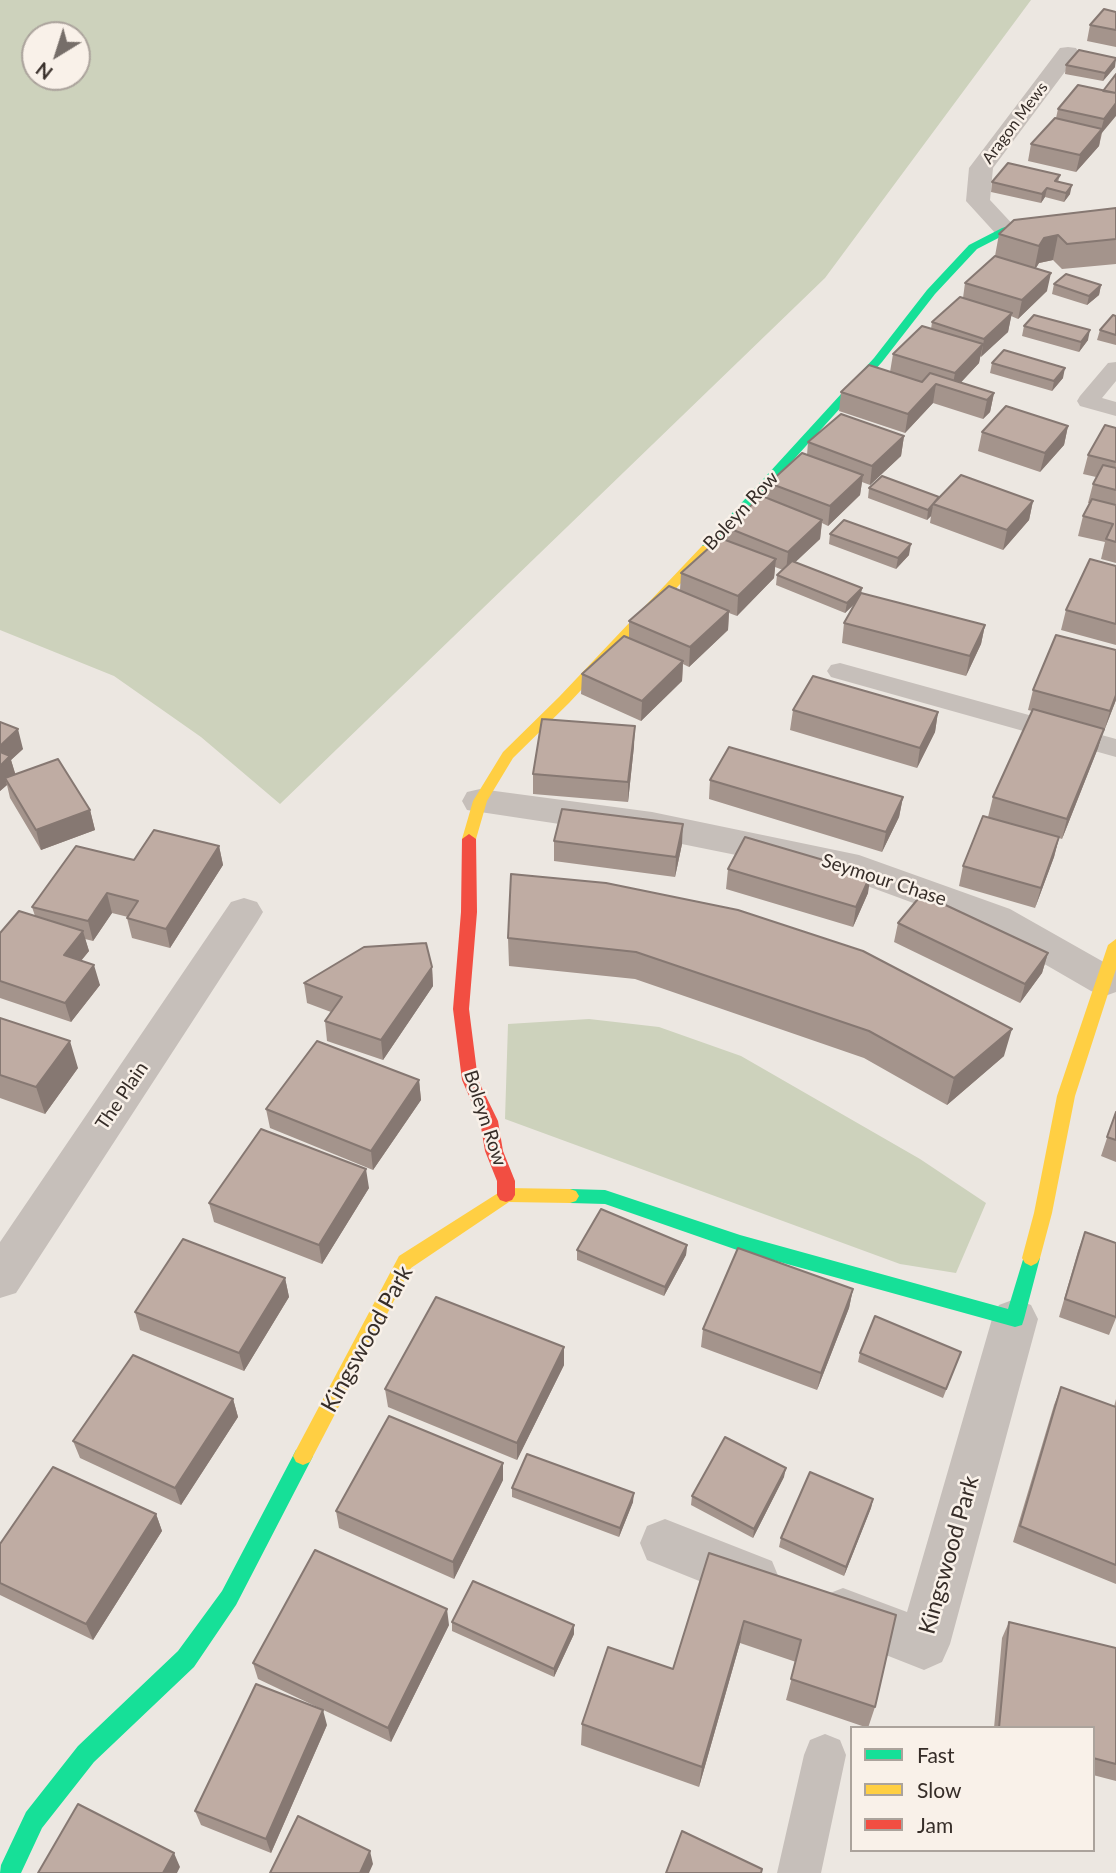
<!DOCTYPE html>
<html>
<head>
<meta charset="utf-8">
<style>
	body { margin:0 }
	#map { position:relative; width:1116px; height:1873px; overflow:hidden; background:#ece7e1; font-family:Lato,sans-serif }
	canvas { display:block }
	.legend { position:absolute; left:850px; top:1726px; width:245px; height:126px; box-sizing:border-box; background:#f9f1e9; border:2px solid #aba39c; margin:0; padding:9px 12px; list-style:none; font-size:21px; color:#362d28 }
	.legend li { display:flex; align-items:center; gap:14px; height:35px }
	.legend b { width:35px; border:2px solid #aba39c }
	.north { position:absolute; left:21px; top:21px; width:70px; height:70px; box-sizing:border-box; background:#f9f1e9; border:2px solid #aba39c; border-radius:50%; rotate:218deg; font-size:19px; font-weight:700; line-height:28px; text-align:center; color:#362d28 }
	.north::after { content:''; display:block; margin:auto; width:24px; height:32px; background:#766e69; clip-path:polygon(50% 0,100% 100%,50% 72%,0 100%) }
</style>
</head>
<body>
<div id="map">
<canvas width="1116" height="1873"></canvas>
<ul class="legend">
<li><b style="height:9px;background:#16e098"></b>Fast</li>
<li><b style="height:9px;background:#ffcf43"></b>Slow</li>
<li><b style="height:9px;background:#f24e42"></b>Jam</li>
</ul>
<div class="north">N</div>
</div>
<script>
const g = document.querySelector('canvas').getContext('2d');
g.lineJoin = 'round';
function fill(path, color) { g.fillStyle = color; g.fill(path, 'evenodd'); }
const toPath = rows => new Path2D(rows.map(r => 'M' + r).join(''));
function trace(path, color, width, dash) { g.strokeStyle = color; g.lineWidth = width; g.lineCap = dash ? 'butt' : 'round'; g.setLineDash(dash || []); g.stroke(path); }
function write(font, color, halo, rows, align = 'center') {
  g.font = font + ' Lato,sans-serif'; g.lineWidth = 5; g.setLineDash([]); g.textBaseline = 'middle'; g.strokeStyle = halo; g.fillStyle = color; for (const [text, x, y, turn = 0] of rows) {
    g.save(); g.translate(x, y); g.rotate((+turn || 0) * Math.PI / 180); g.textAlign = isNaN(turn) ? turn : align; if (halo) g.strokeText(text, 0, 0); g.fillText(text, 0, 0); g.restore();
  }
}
fill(toPath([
	[0,0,1031,0,825,278,280,804,201,737,114,676,0,630],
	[35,35,77,35,77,77,35,77],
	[589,1019,659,1027,741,1056,920,1159,986,1203,956,1273,900,1264,505,1119,508,1024]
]), '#cdd2bc');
fill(toPath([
	[1116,362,1116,381,1102,398,1116,402,1116,416,1080,406,1077,401,1080,396,1108,363,1116,362],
	[840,663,1116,739,1116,757,831,677,827,671,831,665,840,663],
	[825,1734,840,1740,846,1755,821,1873,777,1873,804,1755,810,1740,825,1734]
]), '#c6bfba');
fill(toPath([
	[1068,47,1076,48,1079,53,993,168,990,200,1018,230,1015,235,1006,237,997,235,966,201,969,168,1060,48,1068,47],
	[480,789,652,812,859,855,1010,909,1116,969,1116,992,1105,996,1091,991,984,929,840,876,652,838,467,810,462,801,467,792,480,789],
	[244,898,257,902,263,912,257,922,16,1293,0,1298,0,1242,231,902,244,898],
	[1015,1299,1031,1305,1038,1319,950,1644,942,1662,924,1670,825,1631,817,1613,825,1595,843,1588,907,1612,992,1319,999,1305,1015,1299],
	[665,1519,772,1561,779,1578,772,1595,754,1603,647,1560,640,1543,647,1526,665,1519]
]), '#c6bfba');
fill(toPath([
	[1096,210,1116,211,1116,217,1096,216,1038,223,1010,232,977,249,935,294,882,362,710,552,702,552,702,546,874,358,927,290,969,245,1002,228,1033,218,1096,210],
	[570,1189,605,1190,740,1235,1008,1309,1025,1253,1031,1250,1037,1253,1040,1258,1024,1319,1022,1325,1015,1327,740,1251,605,1204,570,1203,564,1201,561,1196,564,1191,570,1189],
	[303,1447,310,1450,313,1456,310,1462,236,1605,194,1667,94,1762,42,1828,21,1873,0,1873,1,1865,26,1812,78,1746,178,1651,222,1591,296,1450,303,1447]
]), '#16e098');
fill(toPath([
	[706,545,712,549,710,552,569,703,513,758,487,801,476,839,469,844,464,843,462,839,473,801,503,752,559,697,702,546,706,545],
	[1116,939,1116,969,1075,1096,1052,1213,1040,1258,1037,1263,1031,1266,1025,1263,1022,1258,1034,1213,1057,1096,1108,945,1116,939],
	[506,1188,570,1189,576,1191,579,1196,576,1201,570,1203,509,1202,411,1268,310,1462,303,1465,296,1462,293,1456,296,1450,399,1256,506,1188]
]), '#ffcf43');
fill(toPath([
	[469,834,476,839,477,912,469,1009,478,1080,498,1121,503,1151,515,1181,515,1195,512,1200,506,1202,500,1200,497,1195,497,1181,485,1151,480,1121,462,1080,453,1009,461,912,462,839,469,834]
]), '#f24e42');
fill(toPath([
	[1116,12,1116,47,1087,41,1090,25],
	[1066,65,1115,67,1103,81,1065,74],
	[1116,74,1099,146,1076,172,1028,161,1031,144,1056,118,1058,109,1103,91],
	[1060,175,1058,182,1070,194,1064,202,1045,197,1041,203,991,192,992,182],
	[1116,208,1116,264,1062,269,1053,260,1039,263,1036,268,1047,291,1018,319,1011,316,1008,332,980,357,979,363,960,383,994,393,990,412,983,419,933,403,905,433,839,411,841,392,890,372,893,354,931,329,932,322,963,298,965,283,995,256,999,234],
	[1054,284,1101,285,1099,295,1087,305,1052,294],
	[1116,316,1116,345,1097,340,1100,330],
	[1024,326,1088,340,1079,352,1022,336],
	[992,363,1063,378,1052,391,990,373],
	[1068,426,1064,445,1040,472,978,451,982,432],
	[1116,428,1116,563,1101,559,1105,542,1078,536,1083,516,1090,503,1088,503,1093,484,1096,477,1083,474,1088,455],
	[904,436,901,456,870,485,862,482,860,495,828,526,822,523,820,539,795,562,862,588,861,593,985,625,981,644,966,676,842,643,844,623,855,604,845,613,776,585,777,575,783,570,775,567,774,578,737,616,729,613,728,630,689,667,683,664,682,681,641,721,581,694,582,674,629,638,629,621,680,590,681,573,725,540,726,527,767,498,769,483,807,455,808,442],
	[869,488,939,497,1033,501,1029,520,1003,550,930,523,931,516,927,520,868,498],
	[830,534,909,555,896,569,829,544],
	[1116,566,1116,645,1061,630,1066,610],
	[1033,690,1116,700,1104,731,1103,730,1098,748,1062,839,1059,838,1054,857,1035,908,959,886,963,866,988,817,993,797,1032,711,1028,710],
	[793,710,938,712,935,732,917,768,790,730],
	[0,722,23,749,11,760,15,774,90,810,95,830,41,850,10,798,7,785,0,791],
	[634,746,628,802,533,794,533,774],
	[710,780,903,797,899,817,882,852,709,799],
	[554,841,682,844,675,877,554,861],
	[219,846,223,865,170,948,132,938,127,918,128,917,112,913,93,941,85,939,89,951,81,961,100,985,71,1022,0,998,0,933,35,916,32,907,134,860],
	[728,869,868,893,853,927,726,889],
	[511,874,1004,1056,947,1105,864,1058,635,979,509,966,508,938],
	[898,923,1048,953,1042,973,1020,1003,894,942],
	[432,967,433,986,383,1060,327,1041,325,1021,331,1012,307,1003,304,983],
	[0,1018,78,1068,45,1114,0,1098],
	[419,1080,421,1100,373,1170,270,1128,266,1109],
	[1116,1111,1116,1162,1101,1156],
	[369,1188,322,1264,214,1222,209,1203],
	[1085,1232,1116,1243,1116,1318,1109,1335,1059,1317,1078,1251],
	[687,1245,686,1255,664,1296,577,1260,577,1250],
	[285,1278,289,1297,244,1371,140,1330,135,1312],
	[853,1289,849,1308,817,1390,701,1347,703,1329],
	[564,1347,564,1365,517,1460,388,1407,385,1389],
	[961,1352,943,1398,858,1362,860,1353],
	[1061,1387,1114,1407,1116,1399,1116,1584,1013,1542,1054,1405],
	[233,1399,238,1417,181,1505,80,1458,73,1441],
	[784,1477,753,1538,691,1505,692,1496],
	[503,1480,454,1579,339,1528,336,1511],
	[512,1488,633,1502,619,1537,512,1497],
	[873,1499,871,1508,844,1576,779,1547,781,1538],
	[156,1514,162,1531,93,1640,0,1595,0,1544],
	[709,1553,875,1707,868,1728,786,1700,796,1662,740,1643,699,1787,581,1745,582,1724,673,1669],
	[452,1622,574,1625,574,1634,554,1677,452,1631],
	[1009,1622,1116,1648,1116,1781,1093,1775,1093,1728,994,1728,1002,1638],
	[449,1625,391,1742,258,1679,253,1663],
	[327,1725,271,1853,201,1825,195,1811]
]), '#a4948c');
fill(toPath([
	[1116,59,1115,67,1103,81,1105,73],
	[1116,103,1116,116,1101,134,1099,146,1076,172,1080,155,1101,130,1104,119],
	[1072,185,1070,194,1064,202,1066,193],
	[1047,188,1045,197,1041,203,1042,194],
	[1058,235,1053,260,1039,263,1034,271,1039,246,1044,238],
	[1051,273,1047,291,1018,319,1022,300],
	[1101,285,1099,295,1087,305,1089,296],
	[1012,313,1008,332,981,357,984,339],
	[1090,330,1088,340,1079,352,1081,342],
	[983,344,979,363,954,390,952,389,955,373],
	[1065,368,1063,378,1052,391,1054,381],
	[936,384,933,403,905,433,908,414],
	[994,393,990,412,983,419,987,400],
	[1068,426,1064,445,1040,472,1045,453],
	[904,436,901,456,870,485,872,466],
	[863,475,860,495,828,526,830,506],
	[1033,501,1029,520,1003,550,1007,530],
	[933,506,931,516,927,520,928,510],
	[822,520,820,539,786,571,788,552],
	[911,544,909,555,896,569,898,558],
	[776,559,774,578,737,616,738,596],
	[862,588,860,598,845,613,847,603],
	[729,611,728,630,689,667,690,647],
	[985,625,981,644,966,676,970,656],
	[683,661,682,681,641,721,642,701],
	[1116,695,1116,700,1104,731,1110,711],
	[938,712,935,732,917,768,920,748],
	[635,726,634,746,628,802,628,782],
	[18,729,23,749,11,760,16,776,5,778,7,785,0,791,0,746],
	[1104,729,1098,748,1062,839,1067,819],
	[903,797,899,817,882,852,886,832],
	[90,810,95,830,41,850,36,830],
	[683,824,682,844,675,877,676,857],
	[1059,837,1054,857,1035,908,1041,888],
	[219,846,223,865,170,948,166,929],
	[871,874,868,893,853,927,856,907],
	[107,893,112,913,93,941,88,921],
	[83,931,89,951,69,975,64,955],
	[1048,953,1042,973,1020,1003,1025,984],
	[94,965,100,985,71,1022,65,1003],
	[432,967,433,986,383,1060,381,1040],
	[1012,1029,1004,1056,947,1105,954,1078],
	[70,1041,78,1068,45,1114,36,1087],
	[419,1080,421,1100,373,1170,371,1151],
	[366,1169,369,1188,322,1264,319,1245],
	[687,1245,686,1255,664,1296,665,1287],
	[285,1278,289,1297,244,1371,239,1353],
	[853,1289,849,1308,817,1390,821,1373],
	[564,1347,564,1365,517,1460,517,1443],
	[233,1399,238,1417,181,1505,175,1488],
	[503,1463,503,1480,454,1579,453,1562],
	[786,1468,784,1477,753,1538,754,1529],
	[634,1493,633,1502,619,1537,620,1528],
	[873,1499,871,1508,844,1576,846,1567],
	[156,1514,162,1531,93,1640,86,1624],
	[447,1609,449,1625,391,1742,388,1728],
	[744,1621,740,1643,699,1787,702,1767],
	[574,1625,574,1634,554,1677,554,1669],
	[323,1710,327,1725,271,1853,266,1839],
	[370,1851,373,1864,369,1873,360,1873],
	[174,1853,180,1867,177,1873,163,1873]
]), '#867872');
const building = toPath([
	[1104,9,1116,12,1116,30,1090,25,1104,9],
	[1079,50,1116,58,1116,59,1105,73,1066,65,1079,50],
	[1116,74,1116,93,1103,91,1116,74],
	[1078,85,1116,93,1116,103,1104,119,1058,109,1078,85],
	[1055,118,1102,129,1080,155,1031,144,1055,118],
	[1008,163,1060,175,1055,181,1072,185,1066,193,1047,188,1042,194,992,182,1008,163],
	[1116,208,1116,239,1067,244,1058,235,1044,238,1039,246,999,234,1014,220,1116,208],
	[995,256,1051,273,1022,300,965,283,995,256],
	[1066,274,1101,285,1089,296,1054,284,1066,274],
	[960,297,1012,313,984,339,932,322,960,297],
	[1034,315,1090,330,1081,342,1024,326,1034,315],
	[1113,315,1116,316,1116,335,1100,330,1113,315],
	[922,326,983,344,955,373,893,354,922,326],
	[1004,350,1065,368,1054,381,992,363,1004,350],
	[869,365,922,382,930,373,994,393,987,400,936,384,908,414,841,392,869,365],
	[1006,406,1068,426,1045,453,982,432,1006,406],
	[841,414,904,436,872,466,808,442,841,414],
	[1105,425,1116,428,1116,462,1088,455,1105,425],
	[802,453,863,475,830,506,769,483,802,453],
	[1103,465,1116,468,1116,490,1093,484,1103,465],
	[961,475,1033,501,1007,530,933,504,961,475],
	[882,476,939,497,928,510,869,488,882,476],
	[762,496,822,520,788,552,726,527,762,496],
	[1092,499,1116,505,1116,542,1106,539,1113,524,1083,516,1092,499],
	[844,520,911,544,898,558,830,534,844,520],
	[720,538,776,559,738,596,681,573,720,538],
	[1090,559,1116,566,1116,624,1066,610,1090,559],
	[792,561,862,588,847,603,777,575,792,561],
	[669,586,729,611,690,647,629,621,669,586],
	[861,593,985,625,970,656,844,623,861,593],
	[1056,635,1116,650,1116,695,1110,711,1033,690,1056,635],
	[624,636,683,661,642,701,582,674,624,636],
	[813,676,938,712,920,748,793,710,813,676],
	[1033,709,1104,729,1067,819,993,797,1033,709],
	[542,719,635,726,628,782,533,774,542,719],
	[0,722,18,729,0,746,0,722],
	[729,747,903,797,886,832,710,780,729,747],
	[0,752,10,756,0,766,0,752],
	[58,759,90,810,36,830,5,778,58,759],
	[562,809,683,824,676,857,554,841,562,809],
	[983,816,1059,837,1041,888,963,866,983,816],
	[154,830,219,846,166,929,127,918,138,901,107,893,88,921,32,907,76,846,134,860,154,830],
	[745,837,871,874,856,907,728,869,745,837],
	[511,874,606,883,738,910,863,951,1012,1029,954,1078,869,1031,636,952,508,938,511,874],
	[922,894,1048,953,1025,984,898,923,922,894],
	[19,911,83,931,64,955,94,965,65,1003,0,981,0,933,19,911],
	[426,943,432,967,381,1040,325,1021,342,997,304,983,364,947,426,943],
	[0,1018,70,1041,36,1087,0,1075,0,1018],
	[317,1041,419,1080,371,1151,266,1109,317,1041],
	[1116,1112,1116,1140,1107,1137,1116,1112],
	[261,1129,366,1169,319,1245,209,1203,261,1129],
	[601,1209,687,1245,665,1287,577,1250,601,1209],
	[1085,1232,1116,1243,1116,1317,1065,1299,1085,1232],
	[183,1239,285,1278,239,1353,135,1312,183,1239],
	[738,1248,853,1289,821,1373,703,1329,738,1248],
	[436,1297,564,1347,517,1443,385,1389,436,1297],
	[875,1316,961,1352,946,1389,860,1353,875,1316],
	[133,1355,233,1399,175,1488,73,1441,133,1355],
	[1061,1387,1116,1407,1116,1565,1020,1526,1061,1387],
	[389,1416,503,1463,453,1562,336,1511,389,1416],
	[725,1437,786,1468,754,1529,692,1496,725,1437],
	[527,1454,634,1493,620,1528,512,1488,527,1454],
	[53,1467,156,1514,86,1624,0,1583,0,1544,53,1467],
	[810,1472,873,1499,846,1567,781,1538,810,1472],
	[315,1550,447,1609,388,1728,253,1663,315,1550],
	[709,1553,896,1615,875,1707,791,1679,801,1640,744,1621,702,1767,582,1724,608,1647,673,1669,709,1553],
	[473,1581,574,1625,554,1669,452,1622,473,1581],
	[1009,1622,1116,1648,1116,1764,1093,1758,1093,1728,999,1728,1009,1622],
	[256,1684,323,1710,266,1839,195,1811,256,1684],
	[78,1804,174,1853,163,1873,38,1873,78,1804],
	[298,1816,370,1851,360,1873,270,1873,298,1816],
	[682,1831,762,1869,761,1873,666,1873,682,1831]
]);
fill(building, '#bfaca3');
trace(building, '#867872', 2);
write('16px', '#362d28', '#f9f1e9', [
	["Aragon Mews",1015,123,-53]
]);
write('19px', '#362d28', '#f9f1e9', [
	["Boleyn Row",741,511,-47],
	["Seymour Chase",884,880,18],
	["The Plain",122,1096,-56],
	["Boleyn Row",485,1118,72]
]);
write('23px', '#362d28', '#f9f1e9', [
	["Kingswood Park",367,1339,-61],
	["Kingswood Park",949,1555,-74]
]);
</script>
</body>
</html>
